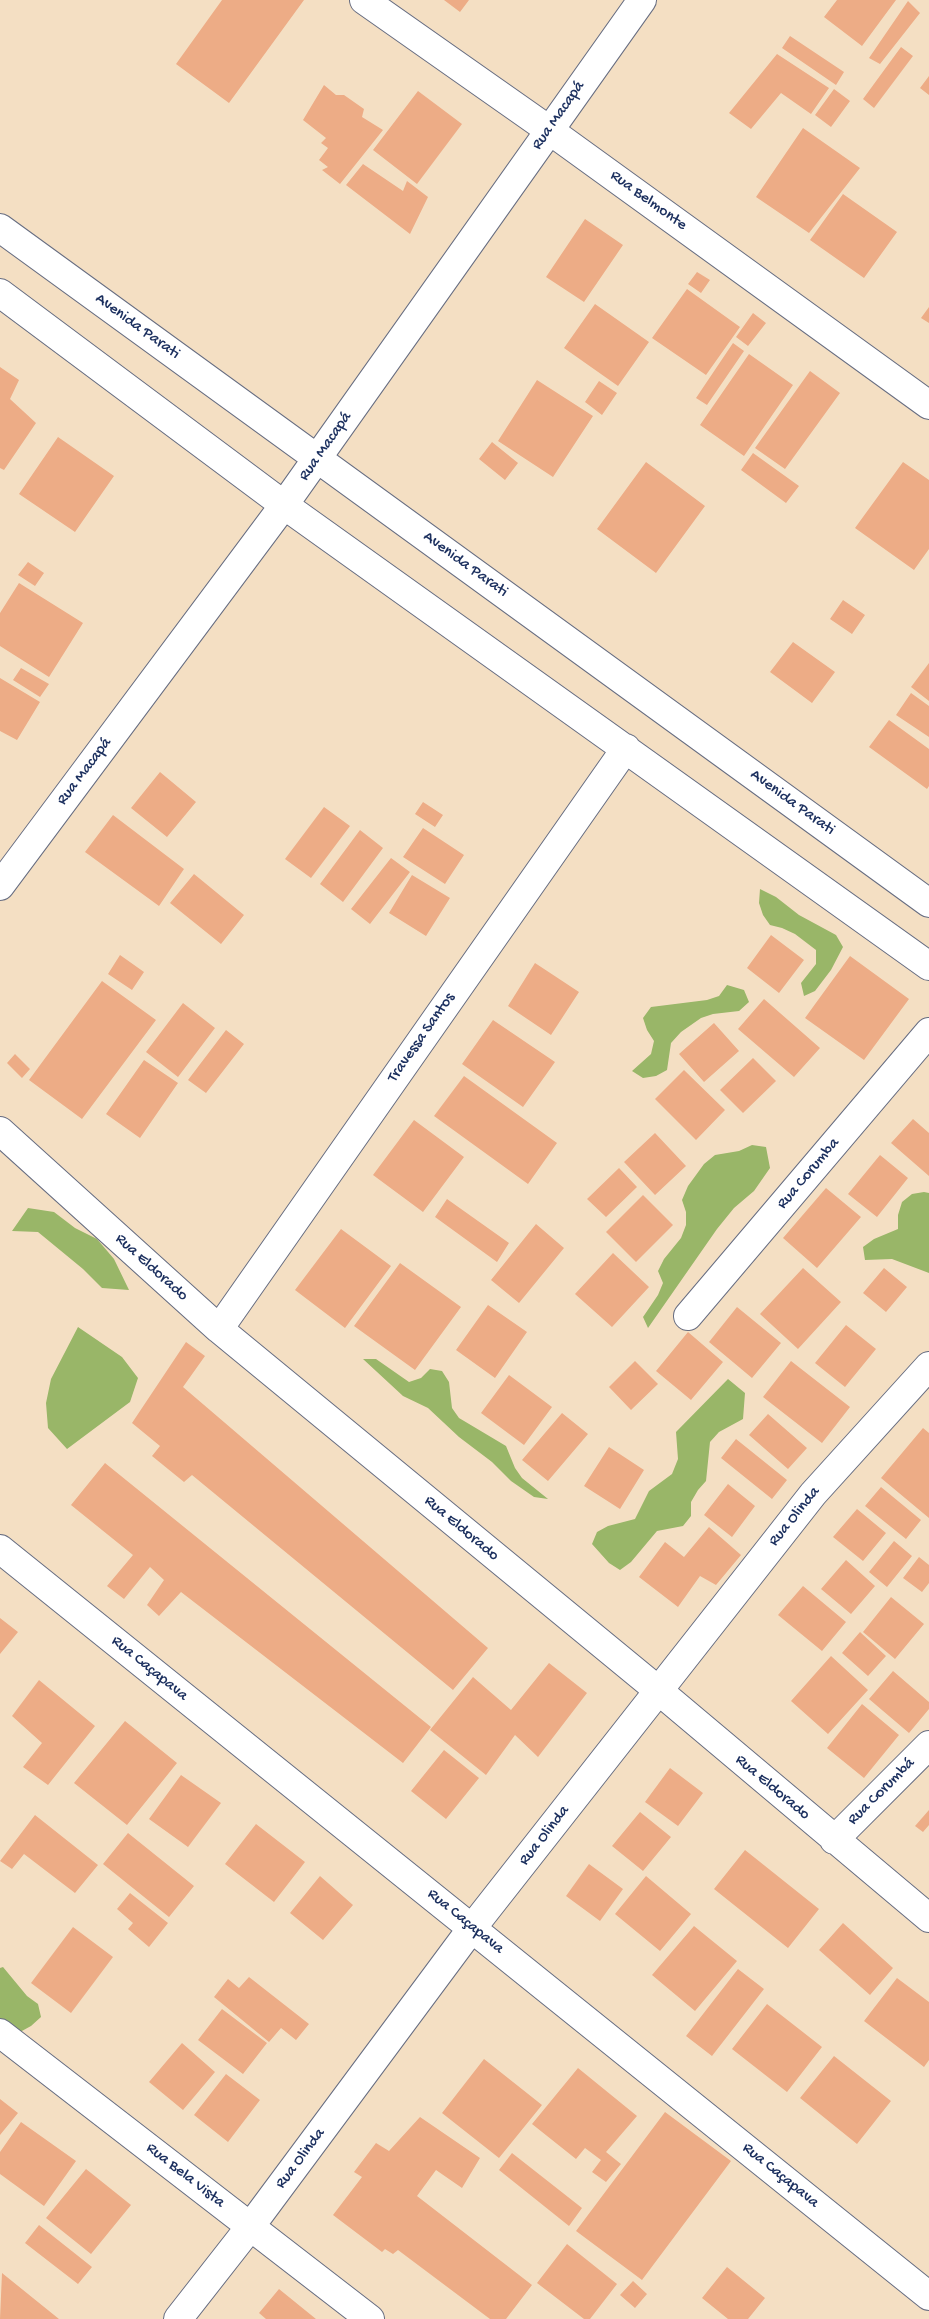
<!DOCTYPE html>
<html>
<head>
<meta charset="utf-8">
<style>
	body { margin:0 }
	canvas { display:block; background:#f4dfc3 }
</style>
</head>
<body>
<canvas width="929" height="2319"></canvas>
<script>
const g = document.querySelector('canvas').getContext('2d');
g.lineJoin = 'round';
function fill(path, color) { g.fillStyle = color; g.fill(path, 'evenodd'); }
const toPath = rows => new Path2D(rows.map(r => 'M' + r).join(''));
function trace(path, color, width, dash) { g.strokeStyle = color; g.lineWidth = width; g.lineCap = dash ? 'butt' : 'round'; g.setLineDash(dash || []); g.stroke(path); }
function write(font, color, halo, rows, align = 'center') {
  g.font = font + ' "Gochi Hand",sans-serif'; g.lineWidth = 5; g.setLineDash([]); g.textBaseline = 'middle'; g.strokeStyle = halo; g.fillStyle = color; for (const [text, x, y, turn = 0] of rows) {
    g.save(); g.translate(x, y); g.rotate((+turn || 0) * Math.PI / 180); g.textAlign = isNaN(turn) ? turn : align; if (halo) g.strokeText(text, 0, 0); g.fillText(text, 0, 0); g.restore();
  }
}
fill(toPath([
	[760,889,776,897,799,915,836,935,843,947,831,970,815,991,804,996,801,983,816,964,816,950,795,934,782,928,770,925,763,915,759,903],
	[727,985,744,990,749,1002,739,1011,713,1014,701,1018,681,1032,671,1043,667,1070,656,1076,643,1078,632,1071,651,1054,654,1041,647,1030,643,1018,651,1007,707,1000,719,996],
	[752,1145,766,1147,770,1168,754,1191,734,1208,717,1229,648,1328,643,1317,658,1295,663,1283,658,1271,664,1259,681,1238,686,1225,686,1212,682,1200,688,1186,704,1164,715,1155,739,1151],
	[924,1192,929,1193,929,1273,892,1259,865,1260,863,1247,874,1239,898,1229,898,1215,902,1202,912,1194],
	[28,1208,54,1212,75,1228,97,1239,114,1259,129,1290,102,1288,83,1269,38,1232,12,1231],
	[78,1327,122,1357,138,1378,130,1402,67,1449,48,1428,46,1403,51,1379],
	[363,1359,376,1359,409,1382,421,1378,430,1369,442,1371,449,1382,452,1408,459,1418,506,1446,515,1468,522,1478,548,1499,534,1497,511,1481,492,1462,459,1437,428,1408,403,1396],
	[728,1379,745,1393,743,1419,719,1432,710,1442,706,1481,698,1490,691,1502,691,1516,683,1526,657,1531,631,1562,620,1570,609,1563,592,1544,597,1532,608,1526,635,1519,649,1491,672,1474,678,1459,676,1432],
	[3,1967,27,1996,38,2004,41,2017,31,2026,20,2032,0,2026,0,1968]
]), '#99b668');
fill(toPath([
	[222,0,304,0,229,103,176,64],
	[444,0,469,0,460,12],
	[837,0,896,0,862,46,824,17],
	[908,1,920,13,880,64,869,58],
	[790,36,844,72,836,85,782,48],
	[901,47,913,56,874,108,863,99],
	[777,54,829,88,811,114,781,93,751,129,729,113],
	[929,76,929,95,920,88],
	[324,85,336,95,344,95,364,109,362,117,383,130,340,184,322,170,328,167,319,160,328,148,321,143,326,138,303,120],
	[834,89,850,101,831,127,815,115],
	[418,91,462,124,417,184,373,150],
	[803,128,860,168,809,233,756,197],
	[363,164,403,191,407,181,428,197,410,234,346,185],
	[843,194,897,232,864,278,810,240],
	[585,219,623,245,584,302,546,277],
	[697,272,710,280,701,293,688,284],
	[687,289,740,327,706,375,652,338],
	[595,304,649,342,618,386,564,348],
	[929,307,929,323,921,318],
	[753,313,766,323,748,346,736,337],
	[733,343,744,351,707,405,696,398],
	[749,354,793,385,744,456,700,425],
	[0,367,19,380,10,399,36,423,4,470,0,468],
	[810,371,840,393,785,469,755,448],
	[537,380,593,416,553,477,498,441],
	[599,381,617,393,602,415,585,402],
	[58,437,114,476,75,532,19,494],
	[492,442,518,463,505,480,479,459],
	[753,453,799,486,786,503,741,470],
	[646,462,705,506,656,573,597,529],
	[903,462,929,480,929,549,914,570,855,528],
	[28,562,44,573,35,586,18,575],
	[19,583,83,623,49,677,0,646,0,613],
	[843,600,865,615,852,634,830,619],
	[793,642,835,672,812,703,770,672],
	[929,663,929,701,911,687],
	[21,668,49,684,40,697,13,680],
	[0,678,40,702,17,740,0,731],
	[911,693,929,706,929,737,896,715],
	[889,720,929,749,929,786,927,789,869,747],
	[160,772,196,802,167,837,131,808],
	[423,802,443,815,435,827,415,814],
	[324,807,350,826,311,878,285,859],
	[113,815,184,869,159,906,85,852],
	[423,828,464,855,445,884,403,857],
	[360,830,383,848,343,902,320,884],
	[391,858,410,872,370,924,351,909],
	[194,874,244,915,221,944,170,903],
	[412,875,450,898,426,936,389,913],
	[771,935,804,960,779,993,747,968],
	[120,955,144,972,132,990,108,974],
	[850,956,909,999,864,1060,805,1018],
	[535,963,579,992,551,1035,508,1006],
	[102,981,156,1020,82,1119,29,1080],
	[764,999,820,1048,794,1077,738,1029],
	[183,1003,215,1028,178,1077,146,1052],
	[493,1020,555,1062,523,1107,462,1064],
	[714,1023,739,1051,704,1082,679,1054],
	[226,1030,244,1044,206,1093,188,1080],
	[15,1054,30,1069,22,1078,7,1063],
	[753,1058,776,1081,743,1113,720,1090],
	[144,1060,178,1083,140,1138,106,1114],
	[684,1070,725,1110,696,1140,655,1099],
	[464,1076,557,1143,528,1184,434,1116],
	[913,1119,929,1133,929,1176,891,1143],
	[414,1120,464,1157,423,1212,373,1175],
	[655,1133,686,1166,655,1195,624,1162],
	[880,1155,908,1178,877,1217,848,1194],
	[619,1168,637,1187,606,1217,587,1199],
	[826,1188,861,1217,817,1268,783,1238],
	[643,1195,673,1225,636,1262,606,1232],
	[447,1199,509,1243,497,1262,435,1217],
	[536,1224,564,1248,519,1303,491,1280],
	[341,1229,391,1266,345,1328,295,1290],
	[613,1253,649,1287,612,1327,575,1294],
	[400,1263,461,1307,415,1370,354,1326],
	[803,1268,841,1302,798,1349,760,1314],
	[884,1268,907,1287,886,1312,863,1293],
	[488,1305,527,1332,495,1378,456,1350],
	[737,1307,781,1343,752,1378,709,1342],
	[846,1325,876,1349,845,1387,815,1363],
	[688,1332,723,1362,691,1400,656,1371],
	[186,1342,205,1356,183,1387,488,1648,453,1690,192,1475,184,1482,152,1456,160,1446,132,1423],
	[635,1361,658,1384,631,1410,609,1387],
	[791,1361,850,1407,822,1443,763,1397],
	[509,1375,552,1407,524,1445,481,1413],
	[562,1413,588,1434,548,1481,522,1460],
	[768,1414,807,1448,788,1469,749,1435],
	[923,1428,929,1433,929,1518,881,1478],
	[736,1439,787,1480,772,1499,721,1458],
	[609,1447,644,1470,620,1509,584,1486],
	[105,1463,431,1727,403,1763,181,1592,159,1616,147,1605,164,1580,150,1567,124,1599,107,1586,133,1555,71,1505],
	[728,1484,755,1506,732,1537,704,1515],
	[881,1487,921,1520,906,1539,865,1506],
	[857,1509,886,1533,863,1561,833,1537],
	[709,1527,741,1555,716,1585,700,1576,678,1607,639,1577,665,1542,684,1557],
	[894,1541,912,1556,887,1587,869,1572],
	[919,1557,929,1565,929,1583,922,1592,903,1578],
	[846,1560,875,1586,851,1614,821,1589],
	[803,1586,846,1622,822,1651,778,1615],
	[891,1597,924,1624,895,1659,863,1632],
	[0,1618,18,1632,0,1654],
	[860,1632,886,1656,868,1676,842,1653],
	[831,1656,868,1690,828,1734,791,1701],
	[549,1663,587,1693,538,1757,515,1735,486,1775,430,1730,473,1677,511,1710],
	[893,1671,929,1702,929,1709,909,1733,869,1699],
	[39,1680,95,1726,48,1785,23,1767,42,1743,12,1716],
	[862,1704,899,1735,864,1778,827,1748],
	[125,1721,177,1763,127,1825,74,1783],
	[444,1750,479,1778,446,1819,411,1791],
	[670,1768,703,1793,678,1826,645,1802],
	[181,1775,221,1803,188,1847,149,1819],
	[929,1810,929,1825,923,1832,915,1826],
	[640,1812,671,1837,643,1871,612,1846],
	[35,1815,98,1865,75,1893,24,1854,12,1869,0,1861],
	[256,1824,305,1862,274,1902,225,1864],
	[128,1833,194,1886,169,1917,103,1864],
	[745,1850,819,1909,788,1948,714,1889],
	[589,1864,623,1889,600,1921,566,1896],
	[320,1876,353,1905,323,1940,290,1913],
	[646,1876,691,1914,660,1951,615,1914],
	[130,1893,168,1923,149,1947,128,1929,133,1923,117,1909],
	[843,1923,893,1968,870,1995,819,1950],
	[694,1926,737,1961,695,2011,652,1975],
	[73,1927,113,1957,71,2013,31,1983],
	[738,1969,764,1989,712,2056,686,2036],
	[249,1977,309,2024,296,2040,281,2028,269,2042,214,1997,228,1979,239,1988],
	[897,1978,929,2002,929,2060,924,2067,864,2021],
	[767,2004,822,2047,787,2092,732,2049],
	[222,2009,267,2043,243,2074,198,2040],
	[182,2043,215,2072,183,2110,149,2082],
	[834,2056,891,2101,857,2144,800,2098],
	[484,2059,542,2105,499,2158,442,2113],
	[578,2068,637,2116,606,2152,621,2164,606,2182,592,2172,601,2160,585,2148,576,2159,532,2124],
	[226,2074,260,2100,228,2142,194,2115],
	[0,2099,18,2113,0,2135],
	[665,2112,731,2161,642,2280,576,2231],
	[420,2117,480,2158,462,2188,436,2170,417,2196,532,2285,506,2319,490,2319,398,2250,393,2254,385,2249,382,2252,333,2215,362,2177,354,2172,376,2143,389,2151],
	[21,2122,76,2161,44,2206,0,2174,0,2152],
	[512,2153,582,2208,569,2226,499,2170],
	[86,2169,131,2205,91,2254,46,2218],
	[39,2225,92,2267,78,2284,25,2243],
	[567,2244,617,2284,590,2319,584,2319,537,2283],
	[727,2267,765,2298,748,2319,728,2319,702,2298],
	[2,2273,59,2319,0,2319],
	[633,2281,647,2294,635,2308,620,2295],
	[279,2289,316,2319,266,2319,259,2313]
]), '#edac86');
const minor = toPath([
	[364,0,549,130,929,405],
	[0,228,929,903],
	[0,293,284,505,929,966],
	[0,886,284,505,642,0],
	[0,1131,219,1329,659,1691,929,1918],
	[688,1316,929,1032],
	[219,1329,626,748],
	[0,1549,929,2296],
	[834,1840,929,1745],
	[0,2033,370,2319],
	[178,2319,250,2227,472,1928,813,1494,929,1366]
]);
trace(minor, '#676d81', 30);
trace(minor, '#fff', 28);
write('16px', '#1b2f5e', '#fff', [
	["Rua Macapá",559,116,-55],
	["Rua Belmonte",648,201,36],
	["Avenida Parati",137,327,36],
	["Rua Macapá",326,447,-55],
	["Avenida Parati",465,565,36],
	["Rua Macapá",85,772,-53],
	["Avenida Parati",792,803,36],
	["Travessa Santos",422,1038,-55],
	["Rua Corumba",809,1174,-50],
	["Rua Eldorado",151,1268,42],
	["Rua Olinda",795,1517,-51],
	["Rua Eldorado",461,1529,40],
	["Rua Caçapava",149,1669,39],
	["Rua Eldorado",772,1788,40],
	["Rua Corumbá",882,1792,-45],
	["Rua Olinda",545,1836,-52],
	["Rua Caçapava",465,1922,39],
	["Rua Olinda",301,2159,-53],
	["Rua Bela Vista",185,2176,38],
	["Rua Caçapava",780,2176,39]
]);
</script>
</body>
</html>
